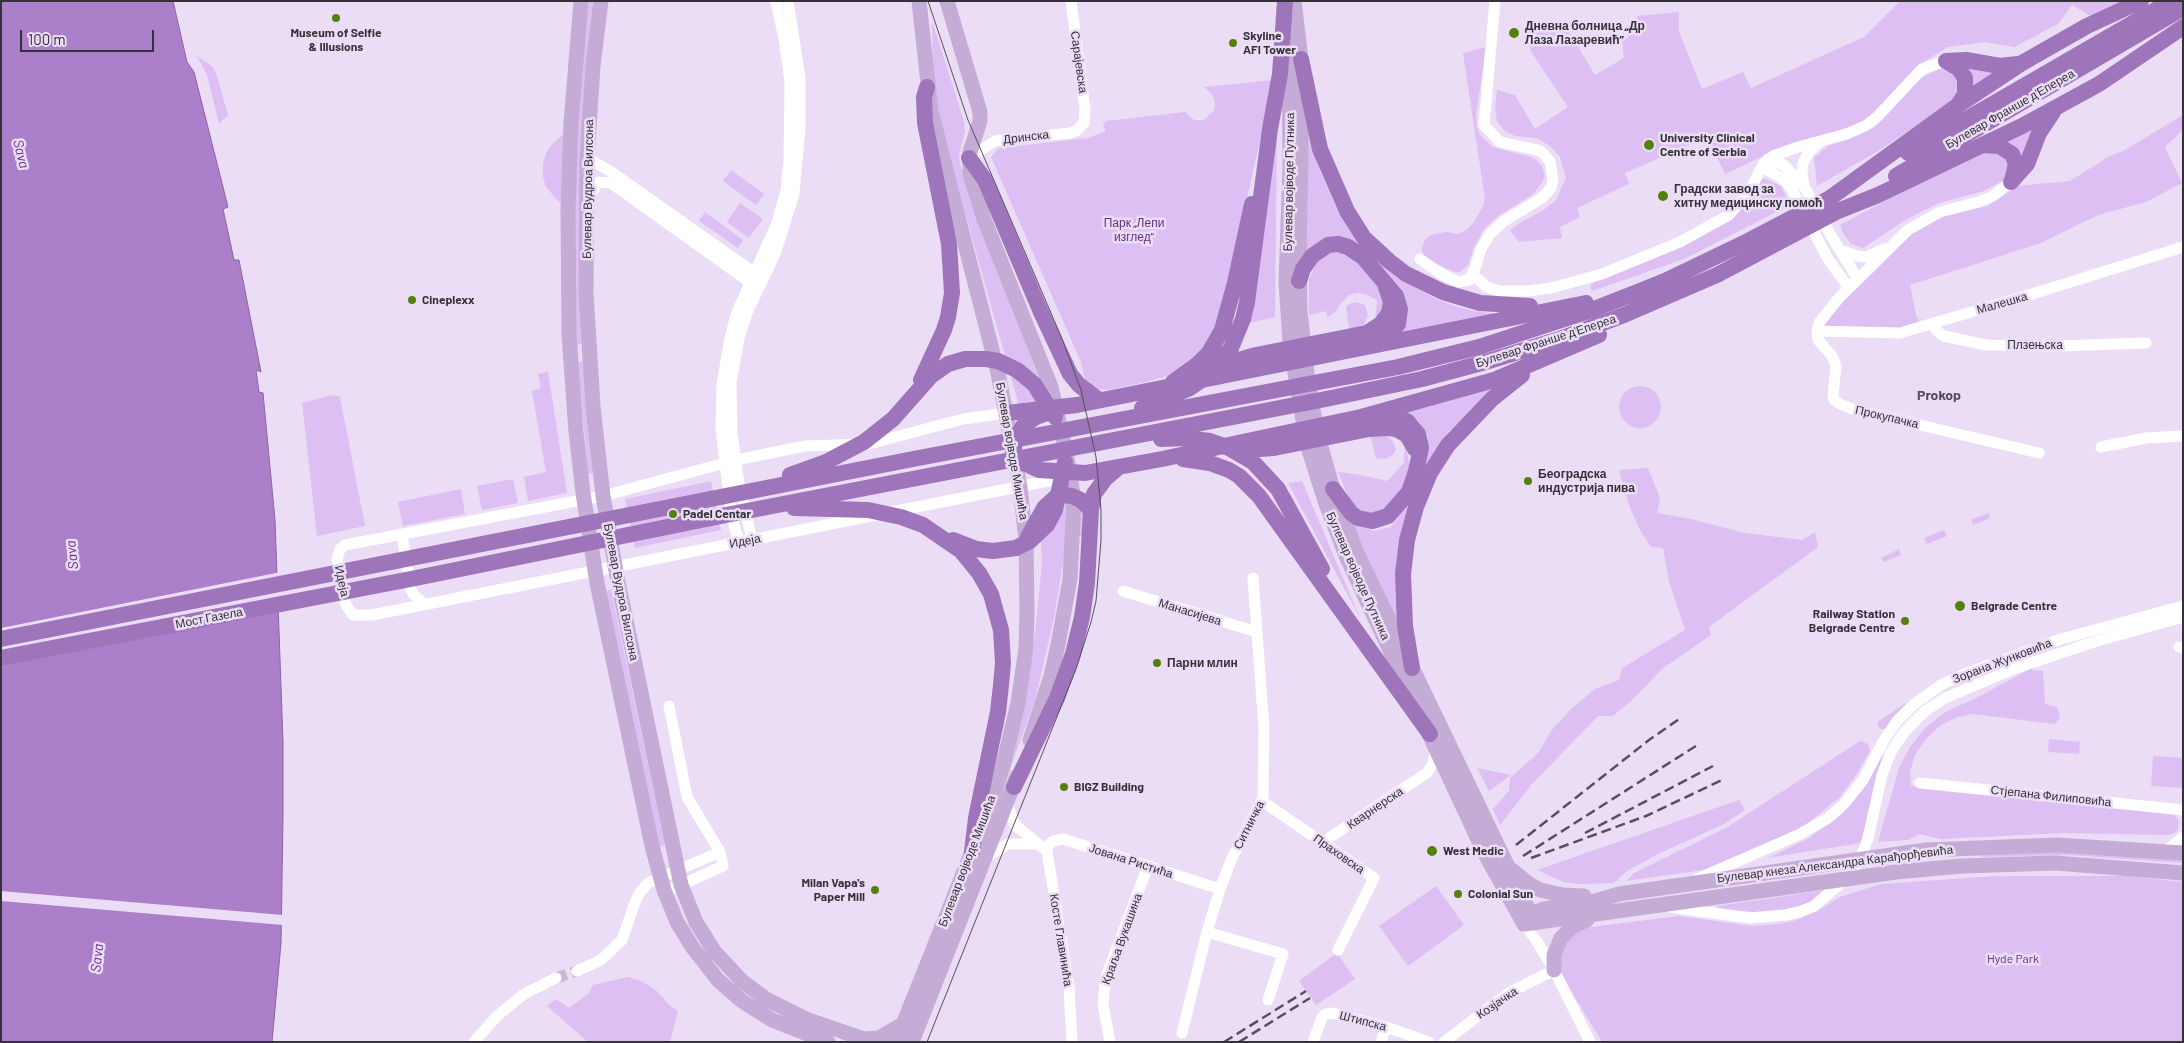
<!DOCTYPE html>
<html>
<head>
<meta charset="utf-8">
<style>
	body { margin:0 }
	#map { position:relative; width:2184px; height:1043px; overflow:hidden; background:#ebddf5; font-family:Barlow,sans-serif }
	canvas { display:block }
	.frame { position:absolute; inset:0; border:2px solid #353039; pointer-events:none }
	.scale { position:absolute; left:20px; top:30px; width:134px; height:22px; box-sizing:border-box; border:2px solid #353039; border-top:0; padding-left:6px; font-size:15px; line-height:18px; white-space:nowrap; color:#353039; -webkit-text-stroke:4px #ebddf5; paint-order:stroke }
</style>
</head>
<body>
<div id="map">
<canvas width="2184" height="1043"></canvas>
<div class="frame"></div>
<div class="scale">100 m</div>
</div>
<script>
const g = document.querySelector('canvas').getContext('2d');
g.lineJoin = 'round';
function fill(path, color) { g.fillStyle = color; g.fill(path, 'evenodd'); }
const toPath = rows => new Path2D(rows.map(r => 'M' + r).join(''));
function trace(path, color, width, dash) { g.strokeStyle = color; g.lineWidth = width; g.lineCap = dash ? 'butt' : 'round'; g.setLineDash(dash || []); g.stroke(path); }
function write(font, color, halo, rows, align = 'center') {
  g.font = font + ' Barlow,sans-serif'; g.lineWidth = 5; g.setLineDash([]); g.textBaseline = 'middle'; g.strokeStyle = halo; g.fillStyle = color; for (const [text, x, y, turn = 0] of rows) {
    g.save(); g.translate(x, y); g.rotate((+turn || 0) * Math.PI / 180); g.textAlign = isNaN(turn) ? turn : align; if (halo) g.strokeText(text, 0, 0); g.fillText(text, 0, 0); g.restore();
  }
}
fill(toPath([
	[581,1,601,1,593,66,588,340,570,349],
	[1900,1,2125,1,2092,17,2072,5,2059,23,2015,47,1985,42,1948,47,1917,66,1868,119,1845,130,1768,154,1725,174,1707,137,1625,173,1629,184,1577,208,1580,217,1560,227,1562,238,1519,242,1510,231,1518,224,1545,209,1556,200,1566,178,1560,157,1550,146,1536,138,1515,136,1505,131,1497,122,1495,108,1497,90,1515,95,1535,129,1568,107,1530,50,1527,26,1563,22,1595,75,1624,58,1622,42,1636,30,1637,16,1679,12,1679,32,1702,89,1743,72,1751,88,1864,37],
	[932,21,964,121,965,131,959,156,960,164,1048,404,1020,409,939,120,933,78],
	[1486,47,1476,115,1477,127,1480,135,1493,147,1534,158,1542,166,1545,176,1542,183,1532,195,1498,216,1484,229,1474,247,1468,265,1460,272,1455,272,1432,262,1423,255,1422,248,1425,240,1431,235,1446,232,1458,234,1468,229,1474,222,1482,208,1485,199,1463,53],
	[197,56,213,67,217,76,228,115,219,124,207,75],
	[1962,63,2003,71,1972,89],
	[1941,68,1954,71,1962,82,1958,93,1949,104,1878,151,1817,186,1814,158,1828,146,1850,139,1875,127,1920,79],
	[1274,80,1219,320,1200,357,1170,375,1146,382,1108,390,1087,388,1081,362,991,157,999,148,1088,138,1106,131,1103,126,1106,121,1185,112,1194,120,1203,120,1214,111,1215,102,1212,94,1204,87],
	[2183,115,2183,130,2165,147,2182,183,2146,202,2098,215,2041,243,1910,285,1916,315,1922,327,1893,335,1821,327,1842,300,1918,228,1936,218,1988,206,2017,186,2070,181,2108,157,2125,150],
	[1307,122,1320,171,1337,209,1352,232,1400,279,1434,298,1454,306,1474,311,1505,315,1392,338,1400,327,1356,246,1304,257],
	[1277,123,1275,317,1249,323],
	[2033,129,2022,160,2004,142],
	[566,132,564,204,558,201,546,187,543,177,543,164,546,153,552,144],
	[1988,152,2000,153,2011,165,2007,178,1984,191,1939,203,1907,219,1863,248,1851,244,1843,233,1840,225,1965,158],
	[731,170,764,194,756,205,723,181],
	[1763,178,1781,186,1790,205,1684,259,1592,291,1590,287,1593,283,1730,221,1752,197],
	[740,203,763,219,749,238,727,222],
	[705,212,743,240,738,248,699,221],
	[1337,249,1356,259,1375,278,1384,296,1382,313,1375,322,1377,300,1365,294,1357,293,1349,295,1341,303,1336,311,1327,318,1326,311,1309,315,1309,279,1321,254],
	[1357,302,1365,305,1368,315,1364,325,1350,334,1346,307,1349,304],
	[584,361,594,473,588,474,578,362],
	[548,372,567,493,528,501,524,477,546,472,532,391,541,388,538,374],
	[1504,381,1449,431,1432,460,1409,514,1398,625,1349,522,1374,531,1391,527,1409,503,1421,472,1428,436,1418,420,1400,413],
	'1619 407a21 21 0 1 1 42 0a21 21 0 1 1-42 0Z',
	[333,395,340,397,365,526,317,536,302,403],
	[1370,434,1385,435,1393,441,1396,449,1393,455,1385,459,1376,458],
	[1405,441,1410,467,1403,489,1392,510,1372,517,1351,503,1338,472,1361,475,1387,481,1404,463],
	[1648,468,1660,498,1657,513,1691,519,1745,533,1802,540,1815,532,1818,547,1709,627,1711,635,1662,669,1632,700,1613,716,1598,716,1532,784,1500,825,1493,809,1509,791,1510,778,1539,752,1551,731,1570,710,1595,689,1619,680,1622,668,1685,630,1669,582,1663,548,1651,547,1640,530,1630,508,1619,470],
	[513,479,518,503,482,510,477,486],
	[711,481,721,530,635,548,625,499],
	[1302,481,1360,618,1288,483],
	[461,489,465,514,403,526,398,502],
	[1069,499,1083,510,1082,536,1067,538,1054,618,1035,700,998,802,1022,713,1034,644,1042,562,1040,527,1047,515],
	[1989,513,1990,518,1973,525,1971,520],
	[1944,530,1947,536,1927,544,1924,538],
	[1899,549,1901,555,1884,562,1881,558],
	[611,590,665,845,658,847,602,591],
	[2032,668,2033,670,2043,671,2045,704,2057,707,2060,718,2055,724,1972,714,1958,717,1941,725,1926,739,1915,755,1910,772,1911,786,2173,813,2179,821,2178,829,2175,833,2167,835,2066,833,1941,839,1919,834,1908,840,1878,842,1899,768,1910,747,1925,728,1947,711,1974,699],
	[1909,701,1886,729,1880,729,1877,722],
	[2049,739,2080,742,2079,754,2048,752],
	[1860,741,1868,744,1870,751,1856,775,1840,797,1808,823,1791,833,1704,870,1626,881,1634,873,1726,828],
	[1884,749,1861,843,1768,858,1809,838,1843,813,1867,784],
	[2153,756,2183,758,2183,788,2151,786],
	[1477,768,1511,775,1489,791],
	[1739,800,1745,810,1724,824,1658,854,1627,871,1614,883,1579,884,1564,882,1537,870],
	[2045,850,2183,857,2183,863,2068,855,1982,857,1982,851],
	[1995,876,2126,876,2183,882,2183,1042,1602,1042,1559,971,1560,960,1569,938,1580,930,1591,927,1679,916,1753,926,1778,924,1797,920,1818,911,1840,897,1881,884],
	[1436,886,1464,925,1408,966,1379,926],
	[1827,890,1809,903,1780,911,1753,912,1717,908,1717,906],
	[1337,953,1355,979,1316,1005,1299,981],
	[628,977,641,981,656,990,669,1005,678,1011,670,1042,588,1042,547,1006,556,999,569,1008,589,993,593,985]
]), '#ddbff3');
const water = toPath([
	[1,1,173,1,187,62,194,72,228,207,223,209,234,260,239,260,261,372,256,370,259,392,263,393,275,520,283,742,283,816,281,943,272,1042,1,1042,1,1]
]);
fill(water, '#ab7fca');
trace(water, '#88679e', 1);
fill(toPath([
	[281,572,281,607,1,659,1,628],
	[1,891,283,915,283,925,1,901]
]), '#ebddf5');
trace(toPath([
	[556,978,577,971]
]), '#c7bacf', 11, [11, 5.5]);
trace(toPath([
	[587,158,610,171,759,276],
	[969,158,995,141,1070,133,1076,131,1084,123,1085,109,1071,1],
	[1768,159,1784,165,1805,188,1830,234,1858,279],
	[1762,167,1782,178,1791,188,1828,259,1849,288],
	[2011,182,1993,196,1978,202,1940,212,1908,230,1838,299,1819,323,1817,331,1818,340,1832,356,1836,366,1833,395,1834,400,1840,404,1852,409,2039,453],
	[1804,184,1802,174,1803,163,1809,152,1820,142],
	[588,199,598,182,611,183,755,286],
	[1840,250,1857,256,1866,257,1884,249],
	[1420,259,1440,273,1458,282,1469,280,1475,268,1481,249,1490,234,1504,221,1542,198,1551,188,1553,181,1550,162,1543,153,1537,150,1500,142,1484,125,1495,1],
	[1472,274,1487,287,1499,291,1527,291,1551,288,1602,274,1680,242,1729,215,1749,191,1764,163,1773,156,1798,147,1846,134,1865,126,1878,116,1922,69,1946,61],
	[1932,323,1938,332,1944,336,1986,345,2059,346,2146,343],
	[1817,331,1900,333,2029,295,2183,247],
	[1007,413,963,419,869,444,805,446,736,460,603,496,345,545,340,549,337,560,346,605,353,615,372,615,1068,477],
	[2101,447,2146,438,2183,436],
	[402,535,411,590,414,595,425,604],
	[752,540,739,484,732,433,731,383,739,338,747,313,775,254,794,194,800,127,800,78,788,1],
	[739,542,732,518,724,455,721,427,722,384,730,338,737,312,777,223,786,190,789,161,790,81,784,39,776,1],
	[1123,591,1257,632],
	[2179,647,2183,648],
	[1920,783,2183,810],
	[1262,801,1374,878,1338,950],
	[1007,804,1015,825,1047,851,1069,988,1072,1042],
	[1323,842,1427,773,1433,763,1436,749],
	[1045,848,1053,841,1063,839,1220,889],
	[2166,851,2183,837],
	[986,857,1008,844,1038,844],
	[1697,879,1798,835,1827,819,1844,804,1863,780,1884,740,1897,721,1913,705,1941,685,1962,675,2061,639,2183,606],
	[665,892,723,866,720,852,687,797,669,706],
	[1670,907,1750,918,1785,915,1799,912,1814,906,1848,877,1860,860,1868,838,1882,775,1891,752,1905,731,1925,711,1945,698,2016,668,2097,641,2183,617],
	[1524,924,1536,940,1554,970,1590,1042],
	[1207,932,1283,954,1268,1000],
	[577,971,601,960,622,940,634,905,639,894,648,883,720,852],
	[1182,1033,1207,932,1220,889,1232,858,1263,798,1264,729,1253,578],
	[474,1042,497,1016,524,994,556,978],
	[1110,1042,1103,1004,1106,977,1148,866],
	[1313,1042,1322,1017,1326,1014,1333,1013,1386,1027,1429,1042],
	[1381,1042,1386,1027],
	[1444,1042,1507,994,1554,970]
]), '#fff', 11);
trace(toPath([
	[581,1,571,123,568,209,569,334,576,432,583,493,597,583,652,846,664,890,677,922,693,948,718,980,742,1001,772,1020,828,1042],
	[601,1,593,66,587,158,586,293,593,406,603,496,617,577,681,885,696,922,714,951,742,981,766,999,806,1019,864,1039,879,1038,903,1024],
	[947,1,980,112,980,121,970,152,970,174,984,219,1051,387,1066,452,1074,500,1070,579,1058,645,1051,676,1030,740],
	[1294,1,1301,59,1301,156,1299,251,1300,312,1308,381,1317,433,1333,489,1356,551,1535,923],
	[1289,40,1290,167,1286,282,1290,343,1307,444,1325,501,1347,558,1484,852,1524,924,1896,872,1962,866,2055,863,2183,873],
	[1512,870,1529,884,1540,890,1563,895,1584,896],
	[1523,918,1543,909,1595,901,1619,894,1926,850,2057,845,2183,853],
	[1554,970,1554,955,1561,938,1572,927,1587,920],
	[896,1042,985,819,1002,770,1018,703,1026,648,1027,611,1026,540,1020,487,998,373,931,111,919,1],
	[912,1042,1017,776]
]), '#c5acd6', 15);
trace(toPath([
	[1301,59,1320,149,1347,211,1364,238,1389,261,1406,274,1443,292,1480,303,1530,306],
	[1946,61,1966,60,2000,66,2018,64],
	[1946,61,1959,69,1965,78,1965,94,1958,105],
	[1983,145,1999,146,2012,154,2016,164,2012,181],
	[1908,153,2171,1],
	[969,158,985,180,1040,310,1070,374,1079,385,1099,400],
	[1896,176,2183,8],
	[2011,182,2027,164,2039,133,2053,112],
	[1299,281,1303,269,1312,256,1328,245,1338,244,1348,247,1363,257,1396,296,1400,309,1398,324,1393,330,1374,344],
	[1218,366,1256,355,1367,333,1381,324,1389,313,1391,302,1385,284],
	[921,380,944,330,948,317,952,293,949,244,925,123,924,97,927,87],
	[1173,382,1198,364,1209,353,1222,330,1235,283,1252,204],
	[1060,408,1036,417,1023,426,1016,438,1013,453,1020,461,1039,470,1085,473,1162,459,1361,417,1494,380,1599,335],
	[1142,408,1190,388,1212,373,1231,348,1243,319,1247,302,1270,129,1280,74,1285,1],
	[1007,413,1077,405,1586,303],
	[1161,439,1185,438,1210,441,1229,448,1253,462,1278,489,1322,569],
	[1244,450,1274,448,1369,429,1388,428,1396,429,1407,435,1415,449],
	[1183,459,1210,463,1229,470,1239,476,1259,496,1430,734],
	[790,475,826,462,864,442,893,419,931,376,948,364,965,359,986,359,998,361,1017,370,1034,384,1055,417],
	[1333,489,1351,513,1358,518,1372,521,1388,516,1409,492,1416,471,1421,448,1418,434,1408,422,1402,419,1378,417],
	[794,508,868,510,901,517,923,525,961,551,979,573,991,594,1001,630,1003,663,1001,685,998,712,976,818,972,852],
	[1028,537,1044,508,1056,497,1063,495,1072,496,1081,500,1091,510],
	[953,540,976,549,993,551,1016,548,1030,541,1047,525,1055,510,1065,462],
	[1,639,908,460,1398,367,1479,347,1589,311,1630,295,1665,281,1742,244,1830,198,1957,106,2022,63,2087,26,2141,1],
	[1,658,416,578,726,515,1326,399,1422,379,1482,363,1560,339,1624,315,1717,275,1838,211,1878,195,2022,126,2099,84,2183,27],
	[1412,668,1405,626,1403,574,1407,540,1416,507,1430,473,1448,445,1492,399,1522,375],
	[1014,787,1057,698,1073,654,1082,617,1087,583,1091,510,1094,494,1105,479,1119,467]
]), '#9e75ba', 16);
trace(toPath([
	[927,1042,1076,669,1091,622,1096,601,1101,540,1101,510,1096,457,1081,390,1063,341,968,120,928,1]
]), '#57505c', 1);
trace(toPath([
	[1585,833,1713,766],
	[1516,845,1649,740,1682,717],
	[1523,856,1699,744],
	[1531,858,1646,816,1722,780],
	[1224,1042,1306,991],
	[1239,1042,1310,998]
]), '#57505c', 2.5, [10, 5]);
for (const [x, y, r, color] of [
	[336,18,5,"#52810d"],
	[1514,33,6,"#52810d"],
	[1233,43,5,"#52810d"],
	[1649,145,6,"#52810d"],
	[1663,196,6,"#52810d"],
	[412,300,5,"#52810d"],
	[1528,481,5,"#52810d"],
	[673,514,5,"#52810d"],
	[1960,606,6,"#52810d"],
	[1905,621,5,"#52810d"],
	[1157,663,5,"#52810d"],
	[1064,787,5,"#52810d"],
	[1432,851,6,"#52810d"],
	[875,890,5,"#52810d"],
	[1458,894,5,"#52810d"]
]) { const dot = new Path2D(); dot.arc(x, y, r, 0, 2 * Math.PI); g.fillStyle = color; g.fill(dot); trace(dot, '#ebddf5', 2); }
write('bold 12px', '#353039', '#ebddf5', [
	["Дневна болница „Др",1525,26],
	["Лаза Лазаревић”",1525,40],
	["Museum of Selfie",336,33,"center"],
	["& Illusions",336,47,"center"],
	["Skyline",1243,36],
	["AFI Tower",1243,50],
	["University Clinical",1660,138],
	["Centre of Serbia",1660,152],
	["Градски завод за",1674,189],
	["хитну медицинску помоћ",1674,203],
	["Cineplexx",422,300],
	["Београдска",1538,474],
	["индустрија пива",1538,488],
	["Padel Centar",683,514],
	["Belgrade Centre",1971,606],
	["Railway Station",1895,614,"right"],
	["Belgrade Centre",1895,628,"right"],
	["Парни млин",1167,663],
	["BIGZ Building",1074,787],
	["West Medic",1443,851],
	["Milan Vapa's",865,883,"right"],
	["Paper Mill",865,897,"right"],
	["Colonial Sun",1468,894]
], 'left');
write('12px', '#353039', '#ebddf5', [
	["Сарајевска",1079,62,82],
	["Булевар Франше д'Епереа",2010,109,-30],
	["Дринска",1026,137,-7],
	["Булевар војводе Путника",1289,182,-89],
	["Булевар Вудроа Вилсона",588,189,-89],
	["Малешка",2002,303,-16],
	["Булевар Франше д'Епереа",1546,341,-18],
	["Плзењска",2035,345],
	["Прокупачка",1887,417,13],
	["Булевар војводе Мишића",1012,451,80],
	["Идеја",745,541,-11],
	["Булевар војводе Путника",1358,576,66],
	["Идеја",342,581,78],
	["Булевар Вудроа Вилсона",621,592,79],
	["Манасијева",1190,612,17],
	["Мост Газела",209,618,-11],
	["Зорана Жунковића",2002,661,-21],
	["Стјепана Филиповића",2051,796,6],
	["Кварнерска",1375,808,-34],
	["Ситничка",1249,825,-63],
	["Праховска",1339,854,35],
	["Булевар војводе Мишића",967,861,-69],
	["Јована Ристића",1131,861,18],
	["Булевар кнеза Александра Карађорђевића",1835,864,-7],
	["Краља Вукашина",1122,939,-70],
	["Косте Главинића",1061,940,81],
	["Козјачка",1497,1003,-34],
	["Штипска",1363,1021,15]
]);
write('12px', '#652d86', '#ebddf5', [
	["Парк „Лепи",1134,223],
	["изглед”",1134,237],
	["Hyde Park",2013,959]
]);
write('italic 14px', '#683089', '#ebddf5', [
	["Sava",21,154,76],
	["Sava",72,555,-96],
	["Sava",97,958,-84]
]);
write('bold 14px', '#564b5e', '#ebddf5', [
	["Prokop",1939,395]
]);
</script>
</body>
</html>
